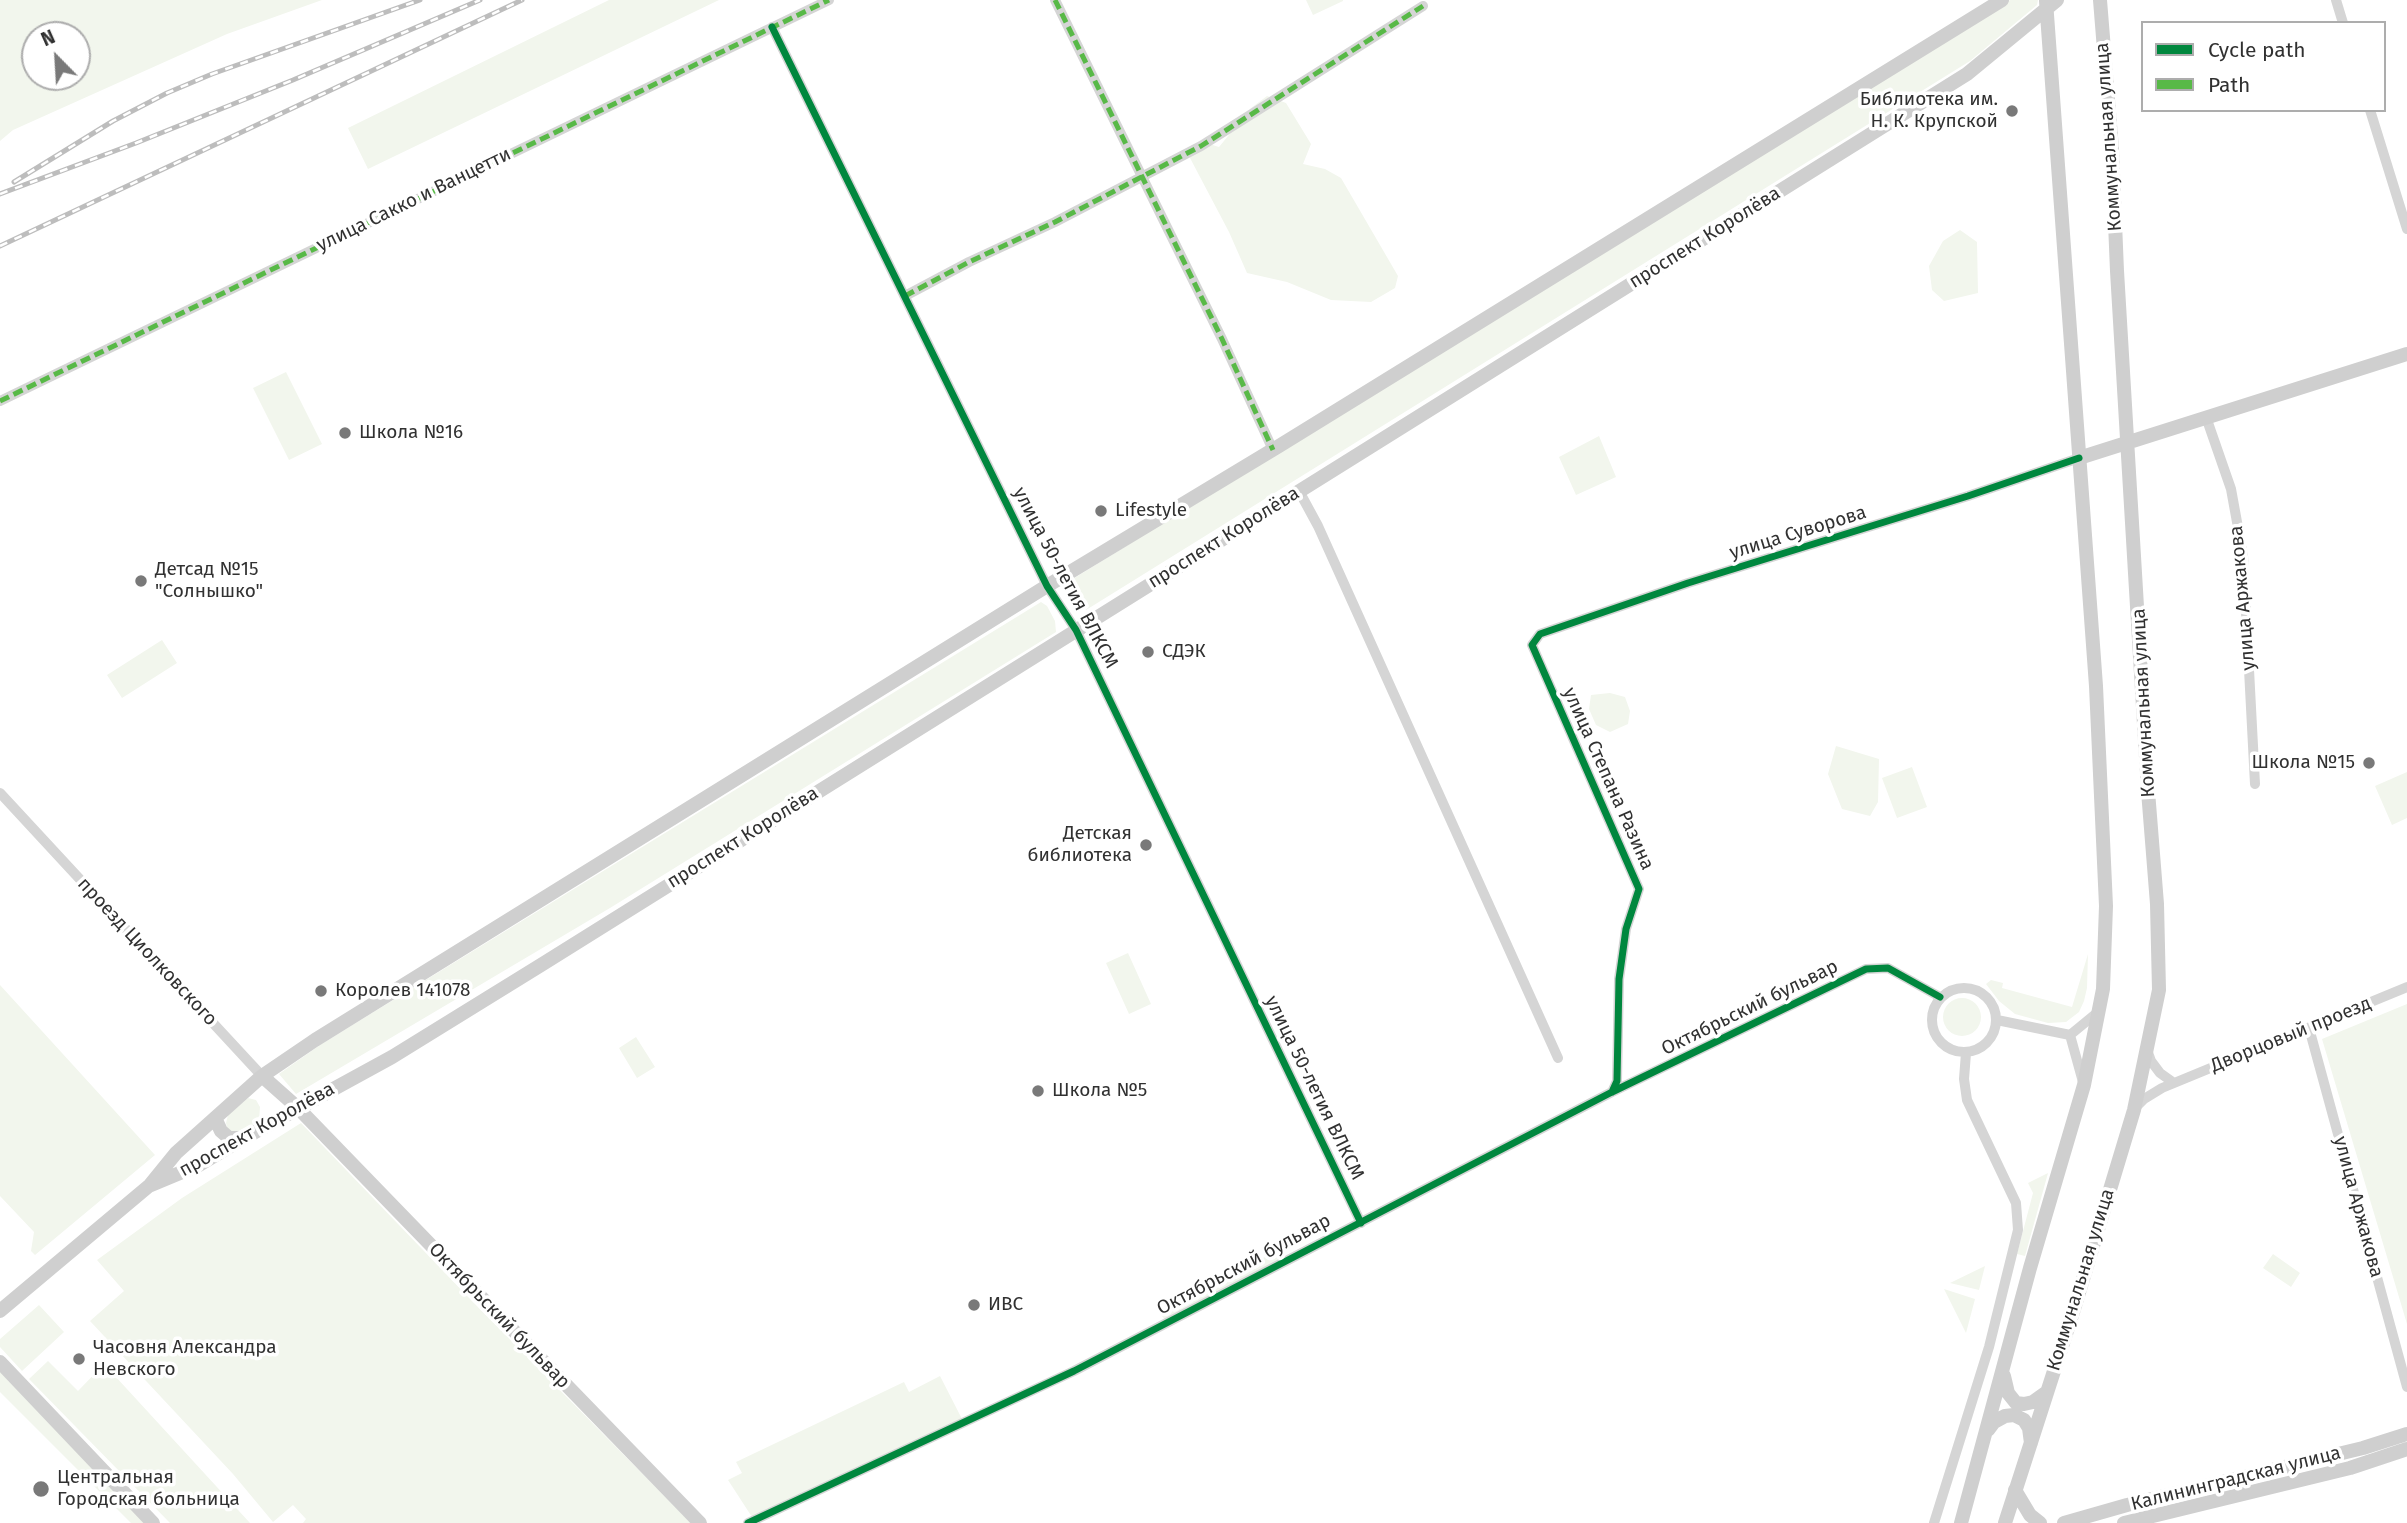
<!DOCTYPE html>
<html>
<head>
<meta charset="utf-8">
<style>
	body { margin:0 }
	#map { position:relative; width:2407px; height:1523px; overflow:hidden; background:#fff; font-family:"Fira Sans",sans-serif }
	canvas { display:block }
	.legend { position:absolute; left:2141px; top:21px; width:245px; height:91px; box-sizing:border-box; background:#fff; border:2px solid #adadad; margin:0; padding:9px 12px; list-style:none; font-size:21px; color:#313131 }
	.legend li { display:flex; align-items:center; gap:14px; height:35px }
	.legend b { width:35px; border:2px solid #adadad }
	.north { position:absolute; left:21px; top:21px; width:70px; height:70px; box-sizing:border-box; background:#fff; border:2px solid #adadad; border-radius:50%; rotate:336deg; font-size:19px; font-weight:700; line-height:28px; text-align:center; color:#313131 }
	.north::after { content:''; display:block; margin:auto; width:24px; height:32px; background:#797979; clip-path:polygon(50% 0,100% 100%,50% 72%,0 100%) }
</style>
</head>
<body>
<div id="map">
<canvas width="2407" height="1523"></canvas>
<ul class="legend">
<li><b style="height:9px;background:#00873e"></b>Cycle path</li>
<li><b style="height:9px;background:#58b947"></b>Path</li>
</ul>
<div class="north">N</div>
</div>
<script>
const ctx = document.querySelector('canvas').getContext('2d');
ctx.lineJoin = 'round';
function fillPath(path, color) {
  ctx.fillStyle = color;
  ctx.fill(path, 'evenodd');
}
function shape(rows) {
  const path = new Path2D();
  for (const r of rows) {
    if (r.length === 3) {
      path.moveTo(r[0] + r[2], r[1]);
      path.arc(r[0], r[1], r[2], 0, 2 * Math.PI);
      continue;
    }
    path.moveTo(r[0], r[1]);
    for (let i = 2; i < r.length; i += 2) path.lineTo(r[i], r[i + 1]);
  }
  return path;
}
function stroke(path, color, width, dash) {
  ctx.strokeStyle = color;
  ctx.lineWidth = width;
  ctx.lineCap = dash ? 'butt' : 'round';
  ctx.setLineDash(dash || []);
  ctx.stroke(path);
}
function drawText(font, color, halo, rows, align = 'center') {
  ctx.font = font + ' "Fira Sans",sans-serif';
  ctx.lineWidth = 7;
  ctx.setLineDash([]);
  ctx.textBaseline = 'middle';
  ctx.strokeStyle = halo;
  ctx.fillStyle = color;
  for (const [text, x, y, turn = 0] of rows) {
    ctx.save();
    ctx.translate(x, y);
    ctx.rotate((+turn || 0) * Math.PI / 180);
    ctx.textAlign = isNaN(turn) ? turn : align;
    if (halo) ctx.strokeText(text, 0, 0);
    ctx.fillText(text, 0, 0);
    ctx.restore();
  }
}
const green = shape([
	[0,0,322,0,227,34,13,130,0,141],
	[35,35,77,35,77,77,35,77],
	[609,0,719,0,368,169,348,128],
	[1306,0,1343,0,1343,1,1313,15],
	[2010,0,2038,0,2037,5,1970,61,1086,610,1068,582],
	[1267,96,1286,103,1311,144,1303,164,1325,169,1341,178,1398,276,1395,288,1371,302,1331,300,1287,282,1247,273,1229,232,1190,158,1191,149,1203,142,1219,147,1251,108],
	[1960,230,1977,242,1978,293,1944,301,1932,290,1929,266,1943,241],
	[286,372,322,444,289,460,253,388],
	[1599,436,1616,477,1576,495,1559,457],
	[1041,602,1047,606,1055,621,1056,632,610,908,296,1094,279,1074,320,1045],
	[162,640,177,663,122,698,107,675],
	[1610,693,1625,697,1630,711,1628,724,1610,732,1596,725,1589,709,1591,695],
	[1836,746,1879,759,1878,802,1870,816,1842,809,1828,774],
	[1912,767,1927,807,1897,818,1882,778],
	[2407,772,2407,818,2392,825,2375,786],
	[1128,953,1151,1004,1129,1014,1106,963],
	[2088,954,2087,988,2084,1001,2079,1012,2066,1022,2048,1023,2015,1014,1999,1001,1986,984,1991,980,2003,983,2002,988,2072,1007],
	[0,985,155,1155,35,1255,31,1251,34,1232,0,1196],
	[1962,1017,19],
	[2407,1004,2407,1324,2322,1039],
	[636,1037,655,1067,637,1078,619,1048],
	[248,1098,256,1100,260,1107,259,1121,238,1134,228,1130,226,1123,228,1115],
	[301,1123,472,1301,691,1523,303,1523,306,1519,293,1505,273,1522,233,1474,90,1321,124,1291,97,1260,182,1198],
	[2048,1173,2025,1256,2017,1254,2033,1193,2028,1183],
	[1281,1249,1285,1259,1166,1321,1157,1310],
	[2273,1254,2300,1273,2291,1287,2263,1268],
	[1985,1266,1979,1290,1950,1283],
	[1944,1289,1975,1299,1966,1333],
	[39,1305,64,1332,22,1371,0,1347,0,1339],
	[48,1361,78,1391,104,1364,250,1523,170,1523,29,1379],
	[0,1368,150,1523,131,1523,0,1392],
	[940,1376,962,1419,752,1517,728,1480,742,1473,736,1462,904,1382,909,1392]
]);
const street = shape([
	[1055,0,1222,339,1273,450],
	[2336,0,2343,23],
	[772,27,1047,586,1076,630,1361,1223],
	[2370,110,2407,229],
	[905,296,969,262,1055,222,1201,146,1423,6],
	[0,401,829,0],
	[2206,417,2231,489,2243,555,2255,784],
	[1299,491,1318,526,1558,1058],
	[0,793,262,1076],
	[1964,1020,32],
	[1997,1020,2070,1035,2098,1012],
	[2309,1028,2407,1387],
	[2070,1035,2083,1082],
	[2147,1050,2151,1061,2160,1073,2174,1083],
	[1612,1092,1617,1081,1619,979,1626,929,1639,889,1532,645,1540,634,1688,583,1968,496,2079,458],
	[2136,1107,2144,1099,2162,1088,2407,987],
	[748,1523,1074,1371,1612,1092,1866,969,1888,968,1940,997],
	[1934,1523,1989,1347,2018,1230,2016,1203,1967,1100,1964,1079,1966,1053]
]);
const secondary = shape([
	[2079,458,2407,354],
	[262,1076,298,1108,700,1523],
	[215,1118,221,1131,229,1138,244,1138],
	[151,1185,199,1165,244,1138,392,1057,541,965,1967,74,2057,0],
	[0,1311,150,1185,176,1153,262,1076,315,1040,1047,586,1279,446,2002,0],
	[0,1362,153,1523],
	[2004,1376,2008,1393,2016,1403,2024,1404,2033,1402,2047,1392],
	[1988,1430,1994,1422,2005,1416,2014,1415,2024,1420,2029,1428,2031,1443],
	[2015,1490,2030,1515,2040,1523],
	[1961,1523,2030,1268,2084,1085,2103,989,2106,906,2096,686,2046,1],
	[2005,1523,2074,1309,2134,1110,2159,990,2157,904,2148,791,2117,271,2112,149,2100,0],
	[2064,1523,2127,1505,2363,1448,2407,1434],
	[2124,1523,2350,1468,2407,1449]
]);
const rail = shape([
	[14,182,113,121,167,93,212,74,420,0],
	[0,194,136,143,293,80,480,0],
	[0,246,522,0]
]);
const quiet = shape([
	[1055,0,1222,339,1273,450],
	[905,296,969,262,1055,222,1201,146,1423,6],
	[0,401,829,0]
]);
const cycleway = shape([
	[772,27,1047,586,1076,630,1361,1223],
	[1612,1092,1617,1081,1619,979,1626,929,1639,889,1532,645,1540,634,1688,583,1968,496,2079,458],
	[748,1523,1074,1371,1612,1092,1866,969,1888,968,1940,997]
]);
const markers = [
	[2012,111,7,"#797979"],
	[345,433,7,"#797979"],
	[1101,511,7,"#797979"],
	[141,581,7,"#797979"],
	[1148,652,7,"#797979"],
	[2369,763,7,"#797979"],
	[1146,845,7,"#797979"],
	[321,991,7,"#797979"],
	[1038,1091,7,"#797979"],
	[974,1305,7,"#797979"],
	[79,1359,7,"#797979"],
	[41,1489,9,"#797979"]
];
const poiNames = [
	["Библиотека им.",1998,100,"right"],
	["Н. К. Крупской",1998,122,"right"],
	["Школа №16",359,433],
	["Lifestyle",1115,511],
	["Детсад №15",155,570],
	["\"Солнышко\"",155,592],
	["СДЭК",1162,652],
	["Школа №15",2355,763,"right"],
	["Детская",1132,834,"right"],
	["библиотека",1132,856,"right"],
	["Королев 141078",335,991],
	["Школа №5",1052,1091],
	["ИВС",988,1305],
	["Часовня Александра",93,1348],
	["Невского",93,1370],
	["Центральная",57,1478],
	["Городская больница",57,1500]
];
const streetNames = [
	["Коммунальная улица",2109,137,-94],
	["улица Сакко и Ванцетти",414,200,-26],
	["проспект Королёва",1705,238,-32],
	["улица Суворова",1798,533,-17],
	["проспект Королёва",1224,538,-32],
	["улица 50-летия ВЛКСМ",1065,578,62],
	["улица Аржакова",2243,598,-95],
	["Коммунальная улица",2144,703,-93],
	["улица Степана Разина",1608,779,66],
	["проспект Королёва",743,838,-32],
	["проезд Циолковского",147,952,47],
	["Октябрьский бульвар",1750,1008,-26],
	["Дворцовый проезд",2291,1035,-22],
	["улица 50-летия ВЛКСМ",1314,1088,64],
	["проспект Королёва",257,1130,-29],
	["улица Аржакова",2358,1207,75],
	["Октябрьский бульвар",1244,1265,-28],
	["Коммунальная улица",2081,1280,-73],
	["Октябрьский бульвар",499,1316,46],
	["Калининградская улица",2236,1479,-14]
];
fillPath(green, '#f2f6ed');
stroke(street, '#d5d5d5', 10);
stroke(secondary, '#cfcfcf', 14);
stroke(rail, '#bdbdbd', 5);
stroke(rail, '#fff', 2.5, [8]);
stroke(quiet, '#58b947', 5, [10, 5]);
stroke(cycleway, '#00873e', 7);
for (const [x, y, r, color] of markers) {
  const dot = new Path2D();
  dot.arc(x, y, r, 0, 2 * Math.PI);
  ctx.fillStyle = color;
  ctx.fill(dot);
  stroke(dot, '#fff', 2.5);
}
drawText('19px', '#313131', '#fff', poiNames, 'left');
drawText('19px', '#313131', '#fff', streetNames);
</script>
</body>
</html>
